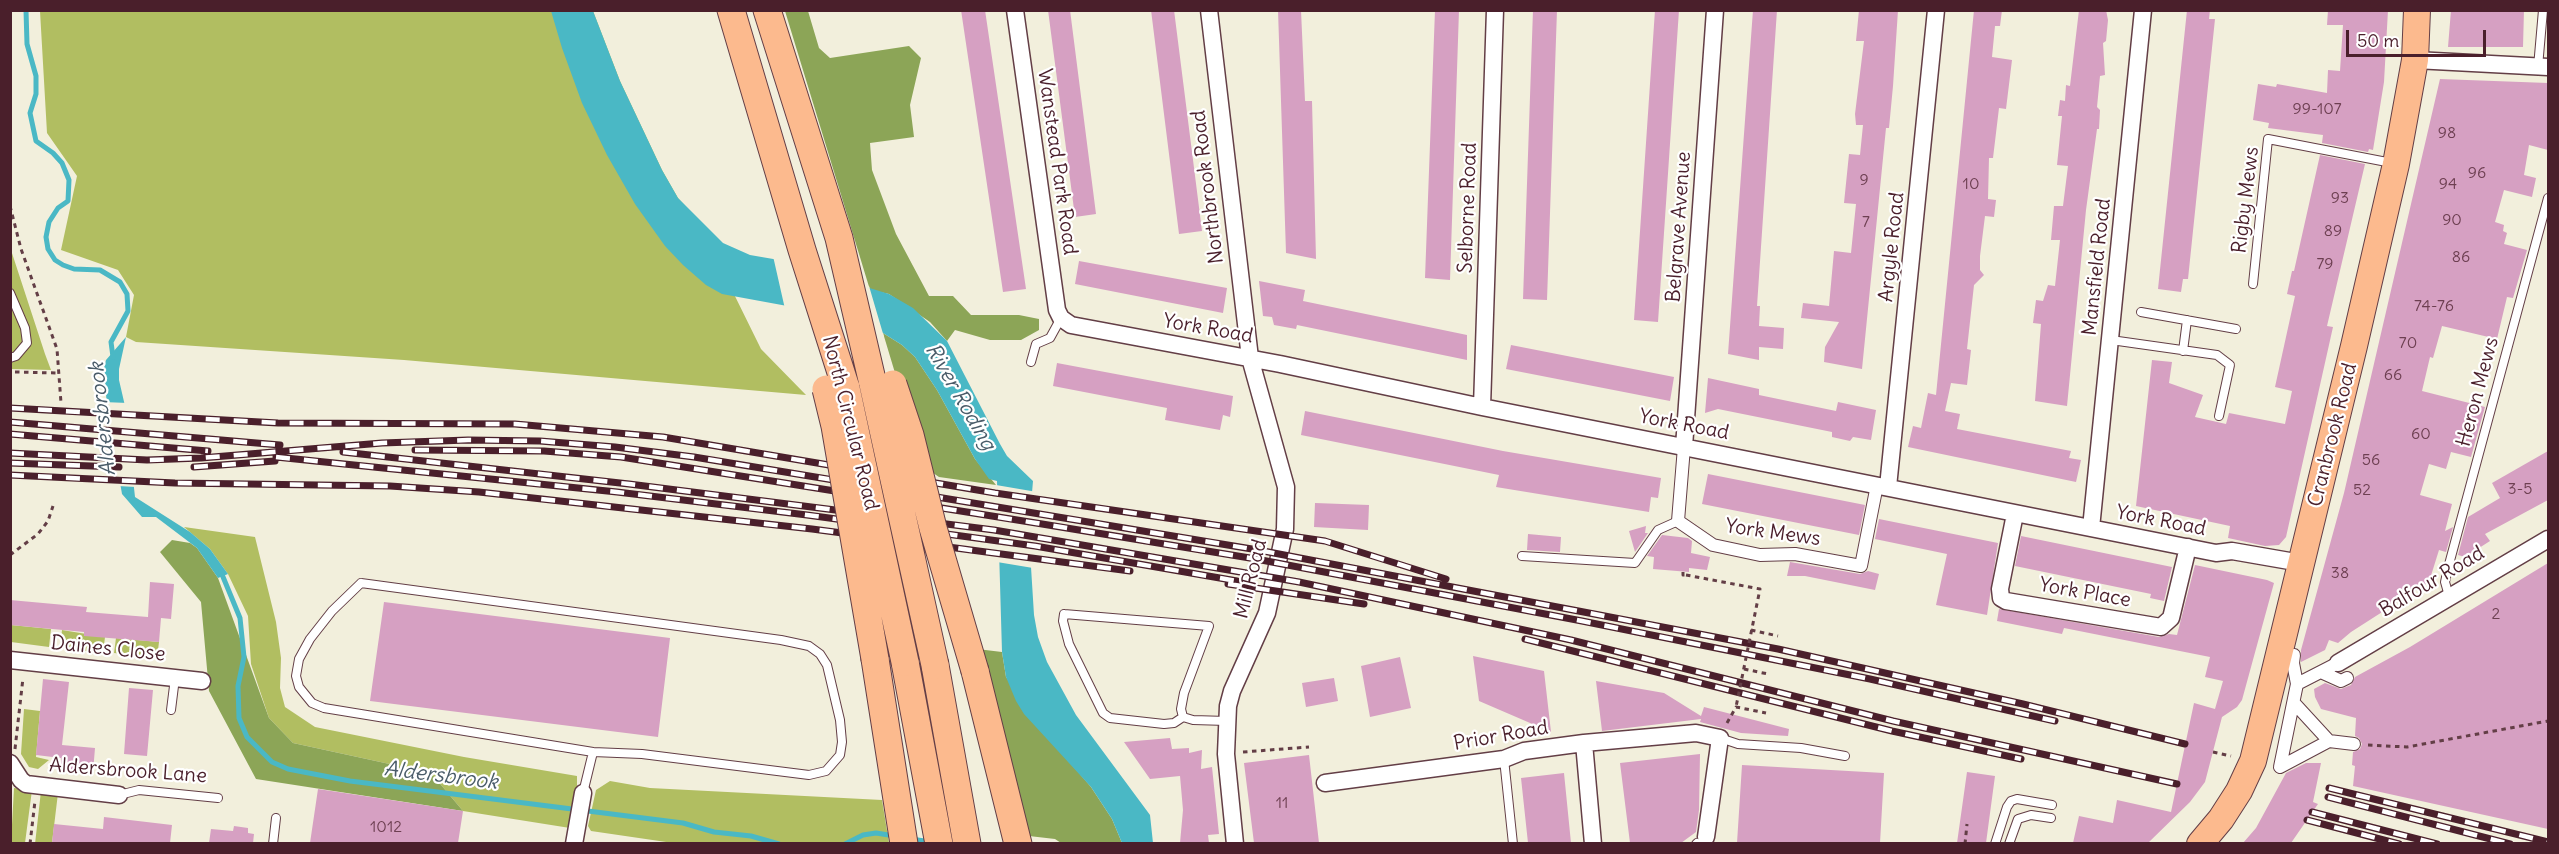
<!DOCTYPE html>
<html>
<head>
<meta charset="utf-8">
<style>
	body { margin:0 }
	#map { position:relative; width:2559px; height:854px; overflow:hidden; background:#f2efdc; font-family:Delius,sans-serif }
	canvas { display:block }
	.frame { position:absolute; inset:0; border:12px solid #4a1f2b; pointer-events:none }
	.scale { position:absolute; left:2346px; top:30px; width:140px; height:27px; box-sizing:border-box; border:3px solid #4a1f2b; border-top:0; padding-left:8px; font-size:18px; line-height:21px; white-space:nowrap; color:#4a1f2b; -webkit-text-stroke:4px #fff; paint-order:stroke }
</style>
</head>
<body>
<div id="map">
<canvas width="2559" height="854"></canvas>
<div class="frame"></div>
<div class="scale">50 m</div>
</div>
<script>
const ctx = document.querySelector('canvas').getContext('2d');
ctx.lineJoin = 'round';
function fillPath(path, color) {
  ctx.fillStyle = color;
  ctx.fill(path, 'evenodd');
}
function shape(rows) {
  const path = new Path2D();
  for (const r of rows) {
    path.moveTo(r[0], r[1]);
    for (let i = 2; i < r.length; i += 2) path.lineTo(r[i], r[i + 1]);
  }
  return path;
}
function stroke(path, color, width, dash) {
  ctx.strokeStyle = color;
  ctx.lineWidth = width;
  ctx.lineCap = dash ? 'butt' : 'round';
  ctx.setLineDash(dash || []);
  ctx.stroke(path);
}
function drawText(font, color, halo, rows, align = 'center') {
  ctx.font = font + ' Delius,sans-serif';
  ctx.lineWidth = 4.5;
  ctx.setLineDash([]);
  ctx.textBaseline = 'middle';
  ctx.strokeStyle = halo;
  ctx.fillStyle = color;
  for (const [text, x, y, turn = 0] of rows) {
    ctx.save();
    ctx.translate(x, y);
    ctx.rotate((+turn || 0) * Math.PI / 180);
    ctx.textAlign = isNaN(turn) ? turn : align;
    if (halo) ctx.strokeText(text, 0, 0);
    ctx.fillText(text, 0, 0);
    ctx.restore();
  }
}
const green = shape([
	[40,11,593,11,620,81,662,170,678,198,697,219,761,349,806,395,404,360,136,342,126,337,134,295,118,270,61,250,77,176,47,133],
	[10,247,45,354,51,370,11,369],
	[184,527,255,537,276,622,281,658,280,688,285,707,315,727,464,757,577,776,577,792,570,828,463,811,431,773,293,743,269,718,251,664,248,616,228,574,210,549],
	[11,625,51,629,49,647,11,642],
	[62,630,105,637,103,653,60,648],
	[116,638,159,642,157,658,114,653],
	[24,709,40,711,36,757,49,760,38,769,29,767,21,754],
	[610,781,650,788,882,800,889,843,673,843,591,831,588,826,596,790],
	[14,788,32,790,25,843,11,843],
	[41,791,58,793,52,843,35,844]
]);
const forest = shape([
	[785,11,808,11,819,48,830,58,909,46,921,58,910,105,914,137,870,143,872,170,896,234,929,296,953,296,971,315,1019,315,1039,319,1039,330,1021,340,990,340,955,330,947,341,930,322,889,294,870,290],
	[883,333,902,345,915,357,937,390,975,459,996,485,939,477,923,466],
	[172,540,190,543,197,548,218,578,269,718,293,743,431,773,463,811,256,779,209,691,201,602,160,552],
	[977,649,1002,652,1006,677,1061,752,1091,787,1112,819,1122,843,1061,843,1055,839,1029,836]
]);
const water = shape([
	[551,11,593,11,620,81,662,170,678,198,723,243,750,255,779,260,889,294,913,308,947,341,1000,444,1007,456,1033,481,1027,551,1031,567,1034,615,1038,637,1047,662,1076,715,1150,815,1153,843,1122,843,1112,819,1091,787,1024,714,1016,701,1006,677,1002,652,997,481,989,479,975,459,937,390,915,357,902,345,883,333,809,310,722,294,706,285,683,265,665,246,635,204,607,155,582,103,562,48],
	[126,337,119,369,119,380,125,406,135,497,190,532,210,549,228,574,218,578,197,548,156,517,142,517,122,494,107,407,104,368,106,360]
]);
const pier = shape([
	[773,256,869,286,884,337,808,312,785,309],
	[103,402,128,403,136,487,118,486],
	[996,485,1037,492,1030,551,1033,568,997,562,994,547,997,511]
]);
const stream = shape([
	[26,10,27,44,36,76,36,94,30,113,36,141,53,153,62,163,69,180,68,201,58,208,49,222,46,237,48,249,55,260,63,265,74,269,100,270,120,282,127,294,128,311,111,342,113,357],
	[221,572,240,618,244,657,238,686,239,718,247,737,272,762,288,769,350,781,683,823,714,832,751,836,779,844],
	[911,839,931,842],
	[845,844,863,835,876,833,895,836]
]);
const building = shape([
	[961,10,985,10,1026,289,1003,292],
	[1048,10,1070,10,1096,214,1075,217],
	[1151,10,1174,10,1202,231,1179,234],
	[1278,10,1301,10,1305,101,1312,101,1316,259,1286,253],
	[1435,10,1459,10,1450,280,1425,278],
	[1533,10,1557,10,1547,300,1523,299],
	[1655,10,1679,10,1658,322,1634,320],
	[1753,10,1777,10,1757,306,1760,306,1759,326,1784,328,1783,349,1759,347,1759,360,1728,354],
	[1859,10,1898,10,1893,86,1889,128,1886,128,1862,369,1824,362,1825,347,1839,322,1801,318,1803,303,1829,306,1834,251,1851,253,1856,204,1844,203,1849,154,1860,155,1863,125,1856,125,1855,114,1864,41,1856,41],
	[1974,10,2002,10,2000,26,1995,26,1992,57,2012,60,2006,109,1999,108,1993,158,1989,158,1988,199,1996,200,1994,217,1985,216,1980,256,1980,270,1984,275,1974,285,1967,349,1971,350,1967,385,1951,383,1945,411,1960,414,1957,429,2071,451,2069,458,2081,460,2076,482,1908,447,1913,426,1921,428,1928,393,1936,395],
	[2079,10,2106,10,2108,20,2106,41,2103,43,2105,75,2100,76,2097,107,2100,110,2099,129,2097,129,2086,210,2067,406,2035,401,2041,324,2033,323,2036,300,2043,301,2048,285,2055,286,2060,240,2051,240,2054,206,2063,206,2068,166,2057,165,2062,116,2058,116,2060,100,2065,101,2066,85,2070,86],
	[2187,10,2210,10,2209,19,2215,19,2188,279,2183,279,2181,292,2158,289],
	[2328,10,2388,10,2384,82,2373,150,2369,149,2368,152,2322,143,2323,135,2268,128,2269,123,2253,120,2258,84,2276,87,2277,84,2327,93,2328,70,2340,71,2343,25,2327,25],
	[2451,10,2524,10,2523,47,2448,47],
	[2440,79,2548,83,2548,150,2529,145,2524,175,2536,178,2532,197,2504,190,2495,222,2504,225,2503,231,2507,233,2504,244,2527,250,2513,298,2507,297,2497,339,2442,326,2433,358,2430,357,2422,391,2485,407,2471,457,2451,452,2446,469,2429,464,2420,495,2452,504,2445,531,2453,527,2446,552,2439,550,2429,582,2351,632,2338,643,2329,640,2325,650,2301,662,2301,650,2344,493],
	[2320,155,2365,164,2327,326,2333,327,2286,537,2279,545,2265,546,2228,538,2230,526,2136,506,2152,360,2172,362,2169,383,2203,395,2195,417,2226,424,2229,413,2285,424,2292,391,2275,387,2295,296,2287,294,2292,271,2294,271],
	[1079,261,1227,288,1223,313,1075,284],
	[1259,281,1305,290,1303,301,1467,335,1467,360,1297,325,1296,329,1274,325,1272,317,1263,316],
	[1511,345,1674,377,1670,401,1506,369],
	[1057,363,1233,396,1230,417,1223,415,1220,430,1165,420,1167,408,1053,386],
	[1708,378,1759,389,1759,395,1836,411,1838,402,1876,410,1871,440,1853,437,1850,441,1832,437,1832,432,1718,409,1705,413],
	[1305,411,1503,451,1661,478,1658,498,1651,497,1649,512,1496,487,1499,475,1301,435],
	[2548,451,2548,500,2485,534,2490,541,2465,557,2458,555,2468,517,2500,498,2492,483],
	[1708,474,1865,505,1859,535,1702,504],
	[1315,503,1369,505,1368,530,1314,527],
	[1879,519,1998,543,1987,615,1936,605,1947,554,1875,539],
	[1646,526,1645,533,1648,533,1635,552,1629,531],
	[1528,534,1561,537,1560,552,1527,550],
	[1662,535,1688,538,1692,541,1691,553,1710,557,1707,570,1689,568,1689,572,1653,569,1654,557,1647,556],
	[2021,536,2172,567,2164,601,2150,598,2151,594,2015,566],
	[1790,562,1860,574,1868,571,1879,574,1875,590,1805,576,1787,576],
	[2548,563,2548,829,2353,786,2355,766,2352,765,2353,752,2360,749,2362,744,2359,738,2355,736,2356,718,2321,709,2315,697,2314,689,2325,683,2341,689,2351,685,2355,677,2410,647],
	[2195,565,2267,580,2274,583,2242,700,2237,707,2222,717,2205,782,2190,802,2148,843,2073,843,2079,816,2113,823,2117,800,2171,812,2194,703,2215,709,2223,681,2205,677,2210,657,2064,628,2062,634,1997,621,1999,609,2159,637,2169,634,2177,635],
	[150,582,174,584,171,619,161,618,159,642,84,636,84,632,10,625,10,600,87,607,86,612,148,617],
	[384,602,670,638,658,737,370,701],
	[1473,656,1544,671,1551,732,1479,701],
	[1400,657,1411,708,1370,717,1361,666],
	[1334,678,1338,701,1306,707,1302,683],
	[43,679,69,682,62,745,95,748,93,772,61,769,61,756,61,758,36,755],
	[1596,681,1664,693,1701,716,1704,707,1789,729,1788,736,1741,733,1700,722,1701,719,1602,731],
	[129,688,153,690,147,756,124,754],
	[1170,738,1172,749,1189,748,1189,753,1202,750,1201,769,1212,767,1219,834,1208,835,1209,843,1180,843,1183,810,1180,776,1150,779,1124,742],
	[1700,754,1699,810,1696,832,1681,843,1630,843,1620,763],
	[1309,755,1319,843,1254,843,1244,763],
	[2306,763,2321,763,2313,802,2318,804,2291,843,2243,843,2256,828,2286,773],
	[1742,765,1884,773,1880,843,1737,843],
	[1967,772,1995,776,1986,843,1957,843],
	[1564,773,1571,843,1528,843,1521,778],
	[318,789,463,811,458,843,310,843],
	[104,817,172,825,170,843,52,843,54,824,103,829],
	[234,826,248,828,248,833,254,834,253,843,209,843,211,829,233,831]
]);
const path = shape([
	[10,206,21,249,57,349,61,403],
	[15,372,58,373],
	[10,555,38,534,48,521,53,506],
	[1683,572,1683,575,1686,575],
	[1751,630,1778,636],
	[1744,669,1768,674],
	[1727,723,1736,707,1766,713],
	[2368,745,2407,747,2548,721],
	[15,749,23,678],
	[1243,752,1309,747],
	[2213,752,2231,756],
	[30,844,35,801],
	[1965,844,1967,824]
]);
const service = shape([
	[2538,67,2543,10],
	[2253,284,2268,139,2392,163],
	[10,293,25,328,27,343,16,356,10,358],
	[2141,312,2236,329],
	[2111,340,2217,355,2230,365,2219,416],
	[2183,351,2187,320],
	[1031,362,1036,344,1050,338,1061,318],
	[1522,556,1635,563,1658,530,1678,521],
	[361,583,781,640,809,646,820,654,827,665,840,720,842,742,840,755,826,771,809,775,642,754,593,752,324,708,312,703,299,687,296,676,299,659,310,639,332,611,361,583],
	[2449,596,2445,582,2448,568,2548,198],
	[1064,614,1209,626,1184,693,1181,709,1183,717,1174,723,1164,724,1110,718,1103,713,1069,644,1063,621,1064,614],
	[171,710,175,678],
	[1183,717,1193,720,1227,721],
	[1720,738,1738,744,1801,748,1845,756],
	[1504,759,1513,844],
	[583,793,593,752],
	[119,795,139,790,218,798],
	[273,844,276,818],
	[1696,844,1697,843],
	[1995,844,2007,807,2011,801,2017,799,2052,805],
	[2009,844,2018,819,2031,815,2051,818]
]);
const pedestrian = shape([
	[1684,447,1678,521,1713,545,1760,555,1795,554,1861,566,1877,485],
	[2321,672,2341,681,2347,678],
	[2297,684,2338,663],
	[2295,704,2329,741],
	[2280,767,2297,684,2293,663,2294,655],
	[2280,767,2329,741,2354,744]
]);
const minor = shape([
	[1015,10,1057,310,1061,318,1071,325,1280,364,1482,407,2216,553,2232,551,2301,563],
	[1209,10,1250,358,1286,487,1285,529,1267,613,1232,691,1228,706,1226,754,1235,844],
	[2415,60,2548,67],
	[1482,407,1495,10],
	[1684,447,1715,10],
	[1888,487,1936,10],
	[2015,514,2000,589,2001,598,2006,601,2161,627,2171,618,2188,547],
	[2091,528,2143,10],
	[10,660,202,681],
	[2338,663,2548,539],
	[1584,743,1696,733,1720,738,1706,837],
	[10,763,21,780,26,784,119,795],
	[1325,783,1504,759,1524,751,1584,743,1593,844],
	[574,844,583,793]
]);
const primary = shape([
	[2200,844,2221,819,2239,791,2253,761,2354,346,2396,164,2415,60,2417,10]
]);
const trunk = shape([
	[731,10,802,250,846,388],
	[767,10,839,238,873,384],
	[875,659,904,844],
	[905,662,939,844],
	[935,665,967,844],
	[975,671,1018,844]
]);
const rail = shape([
	[10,408,278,423,515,424,663,437,995,493,1325,541,1446,579],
	[10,422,280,445],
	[10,434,208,451],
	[415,450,544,451,621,457,1036,523,1256,559,1582,621,1870,679,2055,721],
	[343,452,629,484,994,530,1299,582,1571,640,1893,721,2177,784],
	[10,453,147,460,201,458,382,443,468,440,540,441,615,447,694,457,1258,550,1778,649,2023,704,2185,744],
	[276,457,617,492,807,515,1035,546,1237,581],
	[10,463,119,467],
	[194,467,275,461],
	[10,475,175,483,390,486,479,492,812,529,1130,571],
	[1228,584,1364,604],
	[1525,639,1892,731,2021,759],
	[2329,788,2548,842],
	[2328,797,2510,844],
	[2312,812,2437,844],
	[2307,820,2399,844]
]);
const pathBridge = shape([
	[1686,575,1760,589,1736,707]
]);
const trunkBridge = shape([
	[873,384,935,665],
	[893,384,910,435,933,528,975,671],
	[846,388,905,662],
	[826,389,835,426,875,659]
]);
const numberNames = [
	["99-107",2317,109],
	["98",2447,133],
	["96",2477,173],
	["9",1864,180],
	["10",1971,184],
	["94",2448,184],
	["93",2340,198],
	["90",2452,220],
	["7",1866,222],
	["89",2333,231],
	["86",2461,257],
	["79",2325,264],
	["74-76",2434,306],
	["70",2408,343],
	["66",2393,375],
	["60",2421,434],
	["56",2371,460],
	["3-5",2520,489],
	["52",2362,490],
	["38",2340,573],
	["2",2496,614],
	["11",1282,803],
	["1012",386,827]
];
const streetNames = [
	["Wanstead Park Road",1057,162,82],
	["Northbrook Road",1208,187,-97],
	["Rigby Mews",2246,200,-83],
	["Selborne Road",1468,208,-88],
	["Belgrave Avenue",1679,227,-86],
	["Argyle Road",1892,247,-84],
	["Mansfield Road",2097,267,-84],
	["York Road",1208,329,10],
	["Heron Mews",2478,392,-75],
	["North Circular Road",850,423,76],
	["York Road",1684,425,11],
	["Cranbrook Road",2333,435,-76],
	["York Road",2161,521,11],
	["York Mews",1773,533,8],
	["Mill Road",1251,579,-76],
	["Balfour Road",2432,582,-31],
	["York Place",2085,593,10],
	["Daines Close",108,649,6],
	["Prior Road",1501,736,-10],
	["Aldersbrook Lane",128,771,4]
];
const waterNames = [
	["River Roding",960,397,60],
	["Aldersbrook",103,419,-96],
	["Aldersbrook",441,776,7]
];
fillPath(green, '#b1be61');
fillPath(forest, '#8ca557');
fillPath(water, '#4ab8c5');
fillPath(pier, '#f2efdc');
stroke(stream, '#4ab8c5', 5);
fillPath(building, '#d6a0c2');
stroke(service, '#633e46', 10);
stroke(pedestrian, '#633e46', 14);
stroke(minor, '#633e46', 19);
stroke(primary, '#633e46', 28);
stroke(trunk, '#633e46', 29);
stroke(path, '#633e46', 3, [4.5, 4.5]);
stroke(service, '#fff', 8);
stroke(pedestrian, '#fff', 12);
stroke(minor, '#fff', 16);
stroke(primary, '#fcba8e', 26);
stroke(trunk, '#fcba8e', 27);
stroke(rail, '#4a1f2b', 7);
stroke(rail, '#fff', 4.5, [14]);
stroke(trunkBridge, '#633e46', 29, []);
stroke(pathBridge, '#633e46', 3, [4.5, 4.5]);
stroke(trunkBridge, '#fcba8e', 27);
drawText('16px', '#6d3f51', null, numberNames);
drawText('20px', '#4a1f2b', '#fff', streetNames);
drawText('italic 21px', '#4a5c69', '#fff', waterNames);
</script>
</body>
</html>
